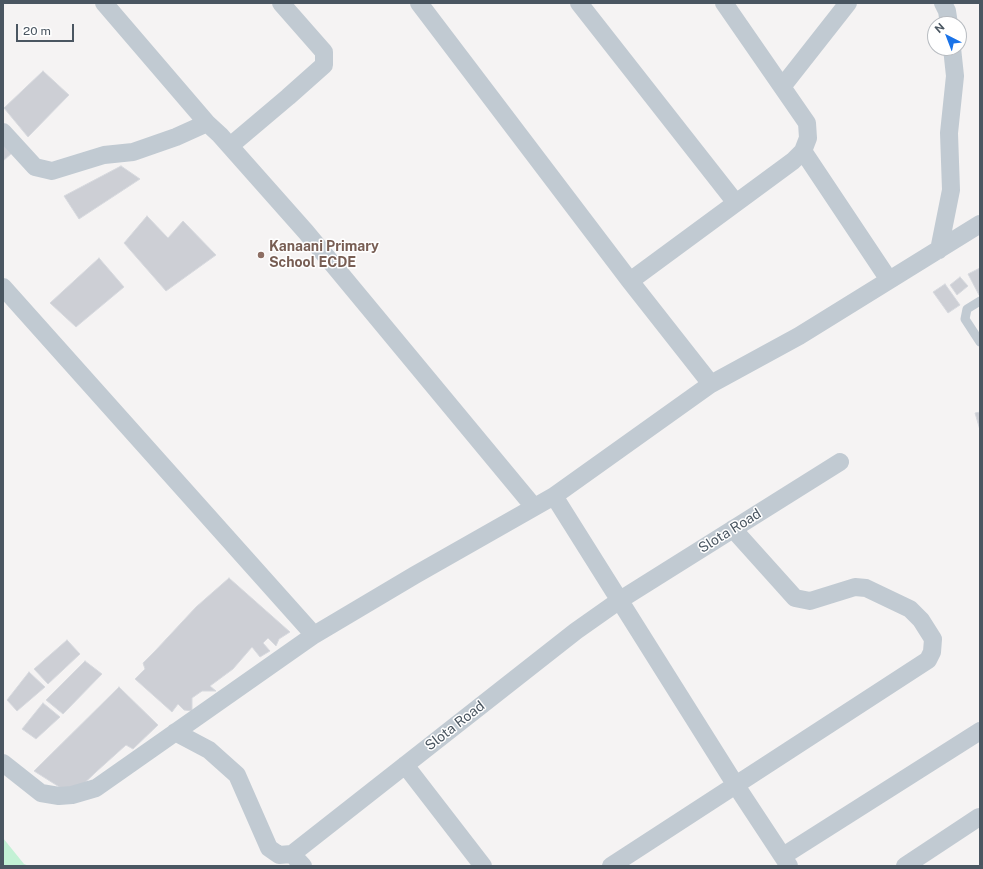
<!DOCTYPE html>
<html>
<head>
<meta charset="utf-8">
<style>
	body { margin:0 }
	#map { position:relative; width:983px; height:869px; overflow:hidden; background:#f5f3f3; font-family:"Public Sans",sans-serif }
	canvas { display:block }
	.frame { position:absolute; inset:0; border:4px solid #4a5661; pointer-events:none }
	.north { position:absolute; left:927px; top:16px; width:40px; height:40px; box-sizing:border-box; background:#fff; border:1px solid #b7bbc0; border-radius:50%; rotate:318deg; font-size:11px; font-weight:700; line-height:16px; text-align:center; color:#4a5661 }
	.north::after { content:''; display:block; margin:auto; width:14px; height:18px; background:#1a73e8; clip-path:polygon(50% 0,100% 100%,50% 72%,0 100%) }
	.scale { position:absolute; left:16px; top:24px; width:58px; height:18px; box-sizing:border-box; border:2px solid #4a5661; border-top:0; padding-left:5px; font-size:12px; line-height:14px; white-space:nowrap; color:#4a5661; -webkit-text-stroke:3px #fff; paint-order:stroke }
</style>
</head>
<body>
<div id="map">
<canvas width="983" height="869"></canvas>
<div class="frame"></div>
<div class="north">N</div>
<div class="scale">20 m</div>
</div>
<script>
const ctx = document.querySelector('canvas').getContext('2d');
ctx.lineJoin = 'round';
function fillPath(path, color) {
  ctx.fillStyle = color;
  ctx.fill(path, 'evenodd');
}
function shape(rows) {
  const path = new Path2D();
  for (const r of rows) {
    path.moveTo(r[0], r[1]);
    for (let i = 2; i < r.length; i += 2) path.lineTo(r[i], r[i + 1]);
  }
  return path;
}
function stroke(path, color, width, dash) {
  ctx.strokeStyle = color;
  ctx.lineWidth = width;
  ctx.lineCap = dash ? 'butt' : 'round';
  ctx.setLineDash(dash || []);
  ctx.stroke(path);
}
function drawText(font, color, halo, rows, align = 'center') {
  ctx.font = font + ' "Public Sans",sans-serif';
  ctx.lineWidth = 3;
  ctx.setLineDash([]);
  ctx.textBaseline = 'middle';
  ctx.strokeStyle = halo;
  ctx.fillStyle = color;
  for (const [text, x, y, turn = 0] of rows) {
    ctx.save();
    ctx.translate(x, y);
    ctx.rotate((+turn || 0) * Math.PI / 180);
    ctx.textAlign = isNaN(turn) ? turn : align;
    if (halo) ctx.strokeText(text, 0, 0);
    ctx.fillText(text, 0, 0);
    ctx.restore();
  }
}
const green = shape([
	[3,838,24,864,29,866,3,866]
]);
const building = shape([
	[43,71,69,95,28,137,4,108,43,71],
	[3,139,12,153,3,161,3,139],
	[121,166,140,179,79,219,64,196,121,166],
	[147,216,168,238,183,221,216,255,166,291,124,243,147,216],
	[99,258,124,287,76,327,50,303,99,258],
	[980,268,980,294,979,295,968,274,980,268],
	[960,277,968,286,957,295,950,285,960,277],
	[945,284,960,305,948,313,933,292,945,284],
	[980,412,980,430,975,413,980,412],
	[229,578,290,632,279,639,276,646,268,638,263,643,270,651,260,657,252,647,233,669,210,686,216,691,202,691,192,698,192,711,184,710,178,704,172,712,135,679,145,669,143,663,155,651,196,607,229,578],
	[67,640,80,654,48,684,34,669,67,640],
	[85,661,102,674,63,714,46,700,85,661],
	[29,672,45,687,17,711,7,700,29,672],
	[119,687,158,725,133,749,126,745,96,772,72,795,34,771,119,687],
	[43,703,60,717,36,739,22,729,43,703]
]);
const lane = shape([
	[980,301,967,309,965,319,980,342]
]);
const street = shape([
	[104,3,207,123],
	[419,3,630,281,711,384],
	[579,3,736,203],
	[943,3,947,11,949,24],
	[782,87,848,3],
	[3,132,35,167,52,171,104,155,133,152,176,137,207,123,220,135,306,232,534,507],
	[230,146,288,97,324,65,324,52,281,3],
	[803,151,889,280],
	[939,250,951,190,949,133,955,76,952,48],
	[630,281,793,161,803,151,808,138,807,123,724,3],
	[3,287,314,635],
	[554,496,735,784,789,866],
	[175,732,209,750,237,775,269,848,279,855,292,854],
	[3,763,41,793,59,796,72,795,96,788,314,635,415,575,554,496,711,384,799,336,980,224],
	[405,765,483,866],
	[292,854,576,631,620,600,840,462],
	[292,854,303,866],
	[783,856,980,731],
	[611,866,928,660,932,652,933,639,921,620,910,609,866,588,855,587,810,601,795,598,733,529],
	[905,866,979,817]
]);
const markers = [
	[261,255,4,"#8d6e63"]
];
const educationNames = [
	["Kanaani Primary",269,247],
	["School ECDE",269,263]
];
const streetNames = [
	["Slota Road",730,531,-32],
	["Slota Road",455,726,-38]
];
fillPath(green, '#c3f1d5');
fillPath(building, '#cdcfd5');
stroke(building, '#d7d9de', 1);
stroke(lane, '#c1cad2', 9);
stroke(street, '#c1cad2', 18);
for (const [x, y, r, color] of markers) {
  const dot = new Path2D();
  dot.arc(x, y, r, 0, 2 * Math.PI);
  ctx.fillStyle = color;
  ctx.fill(dot);
  stroke(dot, '#fff', 1.5);
}
drawText('bold 14px', '#785e54', '#fff', educationNames, 'left');
drawText('14px', '#4a5661', '#fff', streetNames);
</script>
</body>
</html>
